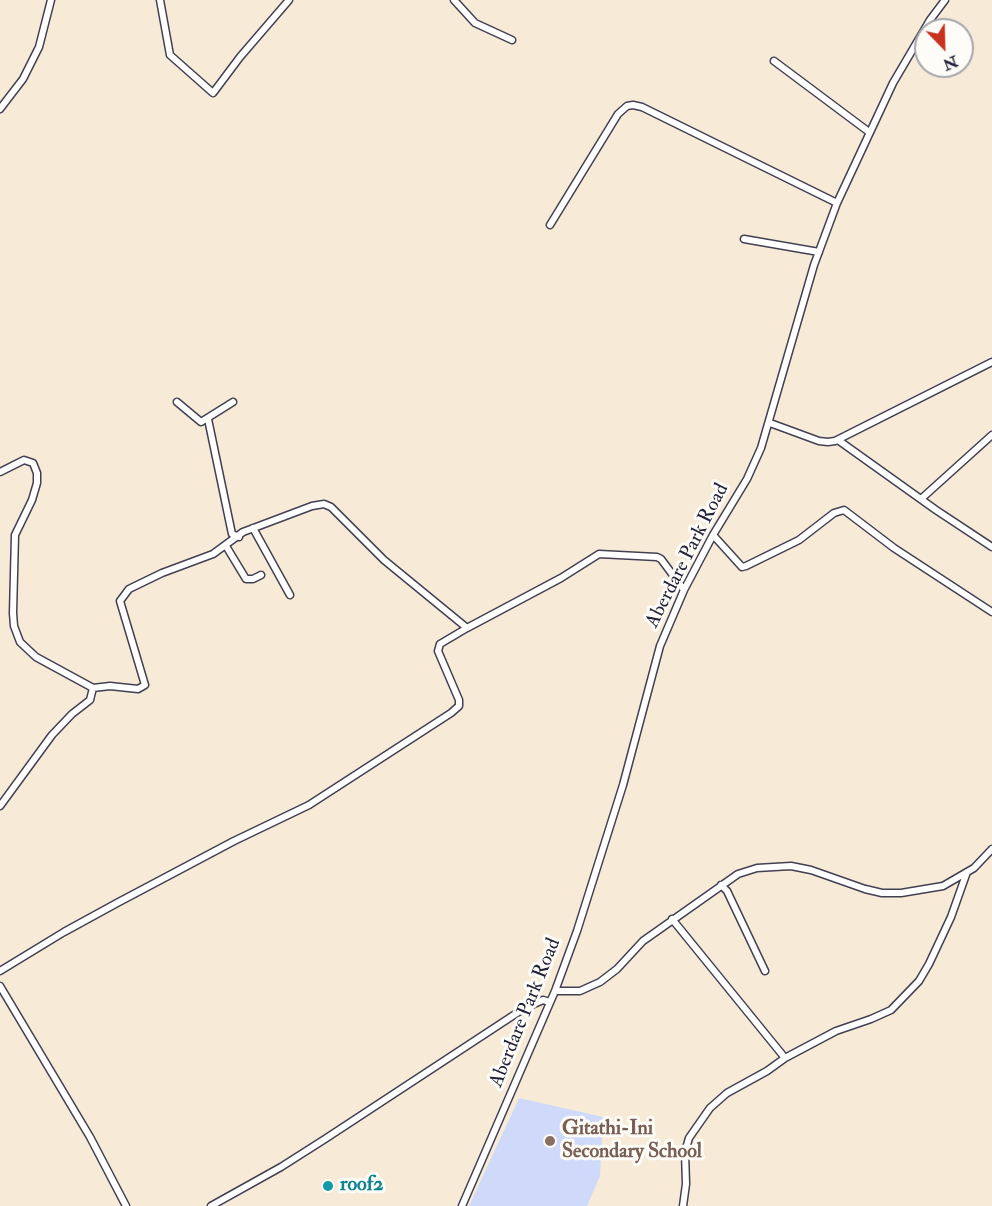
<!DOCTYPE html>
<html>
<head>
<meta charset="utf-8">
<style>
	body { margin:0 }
	#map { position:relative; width:992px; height:1206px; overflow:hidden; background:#f7ebd8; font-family:"IM FELL Double Pica",serif }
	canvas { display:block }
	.north { position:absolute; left:914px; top:18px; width:60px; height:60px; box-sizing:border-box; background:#fdfcf7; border:2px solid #a5a5ac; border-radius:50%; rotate:157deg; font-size:16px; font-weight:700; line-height:24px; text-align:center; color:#22223b }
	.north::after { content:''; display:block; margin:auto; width:21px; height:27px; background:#c8321e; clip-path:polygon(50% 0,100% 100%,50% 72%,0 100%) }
</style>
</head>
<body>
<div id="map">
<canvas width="992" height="1206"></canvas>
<div class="north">N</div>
</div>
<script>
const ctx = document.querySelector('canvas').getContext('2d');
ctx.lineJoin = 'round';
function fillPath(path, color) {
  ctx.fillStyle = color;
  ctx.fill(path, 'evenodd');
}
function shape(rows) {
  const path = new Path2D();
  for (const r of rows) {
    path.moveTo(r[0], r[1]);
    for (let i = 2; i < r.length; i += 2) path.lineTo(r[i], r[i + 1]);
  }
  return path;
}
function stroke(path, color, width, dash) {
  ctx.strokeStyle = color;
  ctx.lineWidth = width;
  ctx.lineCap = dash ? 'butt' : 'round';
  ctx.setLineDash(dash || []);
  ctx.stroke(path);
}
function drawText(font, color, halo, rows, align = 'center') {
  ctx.font = font + ' "IM FELL Double Pica",serif';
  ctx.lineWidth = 6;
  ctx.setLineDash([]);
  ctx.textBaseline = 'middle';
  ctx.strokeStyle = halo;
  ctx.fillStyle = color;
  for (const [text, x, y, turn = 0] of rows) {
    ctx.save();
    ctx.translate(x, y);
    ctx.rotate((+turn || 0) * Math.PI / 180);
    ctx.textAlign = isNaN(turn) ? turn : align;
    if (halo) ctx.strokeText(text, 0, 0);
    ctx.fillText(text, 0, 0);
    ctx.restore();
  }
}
const built = shape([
	[519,1098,603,1117,600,1176,587,1206,469,1206]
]);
const minor = shape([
	[160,0,170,55,213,93,240,57,289,0],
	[454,0,475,23,512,40],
	[774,61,869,132],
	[0,109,23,79,39,47,51,0],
	[550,225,618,114,627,106,633,105,642,107,837,203],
	[744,239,819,252],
	[177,402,201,422,233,402],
	[208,419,232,534,239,537],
	[770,423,819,441,828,442,835,441,992,362],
	[838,440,936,510,992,547],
	[0,472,24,460,33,463,37,473,37,483,32,500,15,535,13,613,14,626,20,642,36,657,93,688,90,700,72,714,52,735,0,806],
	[921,499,992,435],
	[253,528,290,595],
	[713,535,742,567,746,566,799,540,834,513,844,510,894,548,992,612],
	[226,546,246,579,253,579,261,575],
	[93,688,110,686,138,689,145,685,120,601,129,589,162,573,213,554,243,532,312,506,324,504,331,507,384,560,467,628,561,578,599,554,657,557,661,559,684,590],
	[721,885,727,891,765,971],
	[672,919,785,1058],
	[0,971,64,932,117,903,234,841,309,805,451,713,459,706,459,700,438,651,440,644,467,628],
	[0,986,90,1137,126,1206],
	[555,991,580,991,600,982,617,969,643,941,738,874,757,868,791,866,811,870,865,889,882,893,901,893,943,886,974,868,992,849],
	[211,1206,281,1167,325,1139,520,1011,536,1003,543,1000,550,1002],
	[462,1206,555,991,577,931,623,785,660,646,684,590,713,535,747,479,761,448,814,265,837,203,893,83,930,20,945,0],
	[683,1206,686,1184,685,1152,689,1138,710,1108,727,1093,767,1071,785,1058,836,1031,871,1019,891,1010,919,981,929,964,951,917,967,872]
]);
const markers = [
	[550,1141,6,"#8d6e63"],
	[328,1186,6,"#0f9aa8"]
];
const streetNames = [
	["Aberdare Park Road",688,556,-63],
	["Aberdare Park Road",526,1013,-68]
];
const educationNames = [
	["Gitathi-Ini",562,1130],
	["Secondary School",562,1153]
];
const cultureNames = [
	["roof2",340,1186]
];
fillPath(built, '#cfdafa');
stroke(minor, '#424053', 9);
stroke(minor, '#fff', 6);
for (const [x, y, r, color] of markers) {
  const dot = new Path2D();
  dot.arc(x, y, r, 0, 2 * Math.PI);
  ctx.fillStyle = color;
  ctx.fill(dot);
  stroke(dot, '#fdfcf7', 2);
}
drawText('20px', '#22223b', '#fdfcf7', streetNames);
drawText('bold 20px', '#785e54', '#fdfcf7', educationNames, 'left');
drawText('bold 20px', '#0d838f', '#fdfcf7', cultureNames, 'left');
</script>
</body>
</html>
